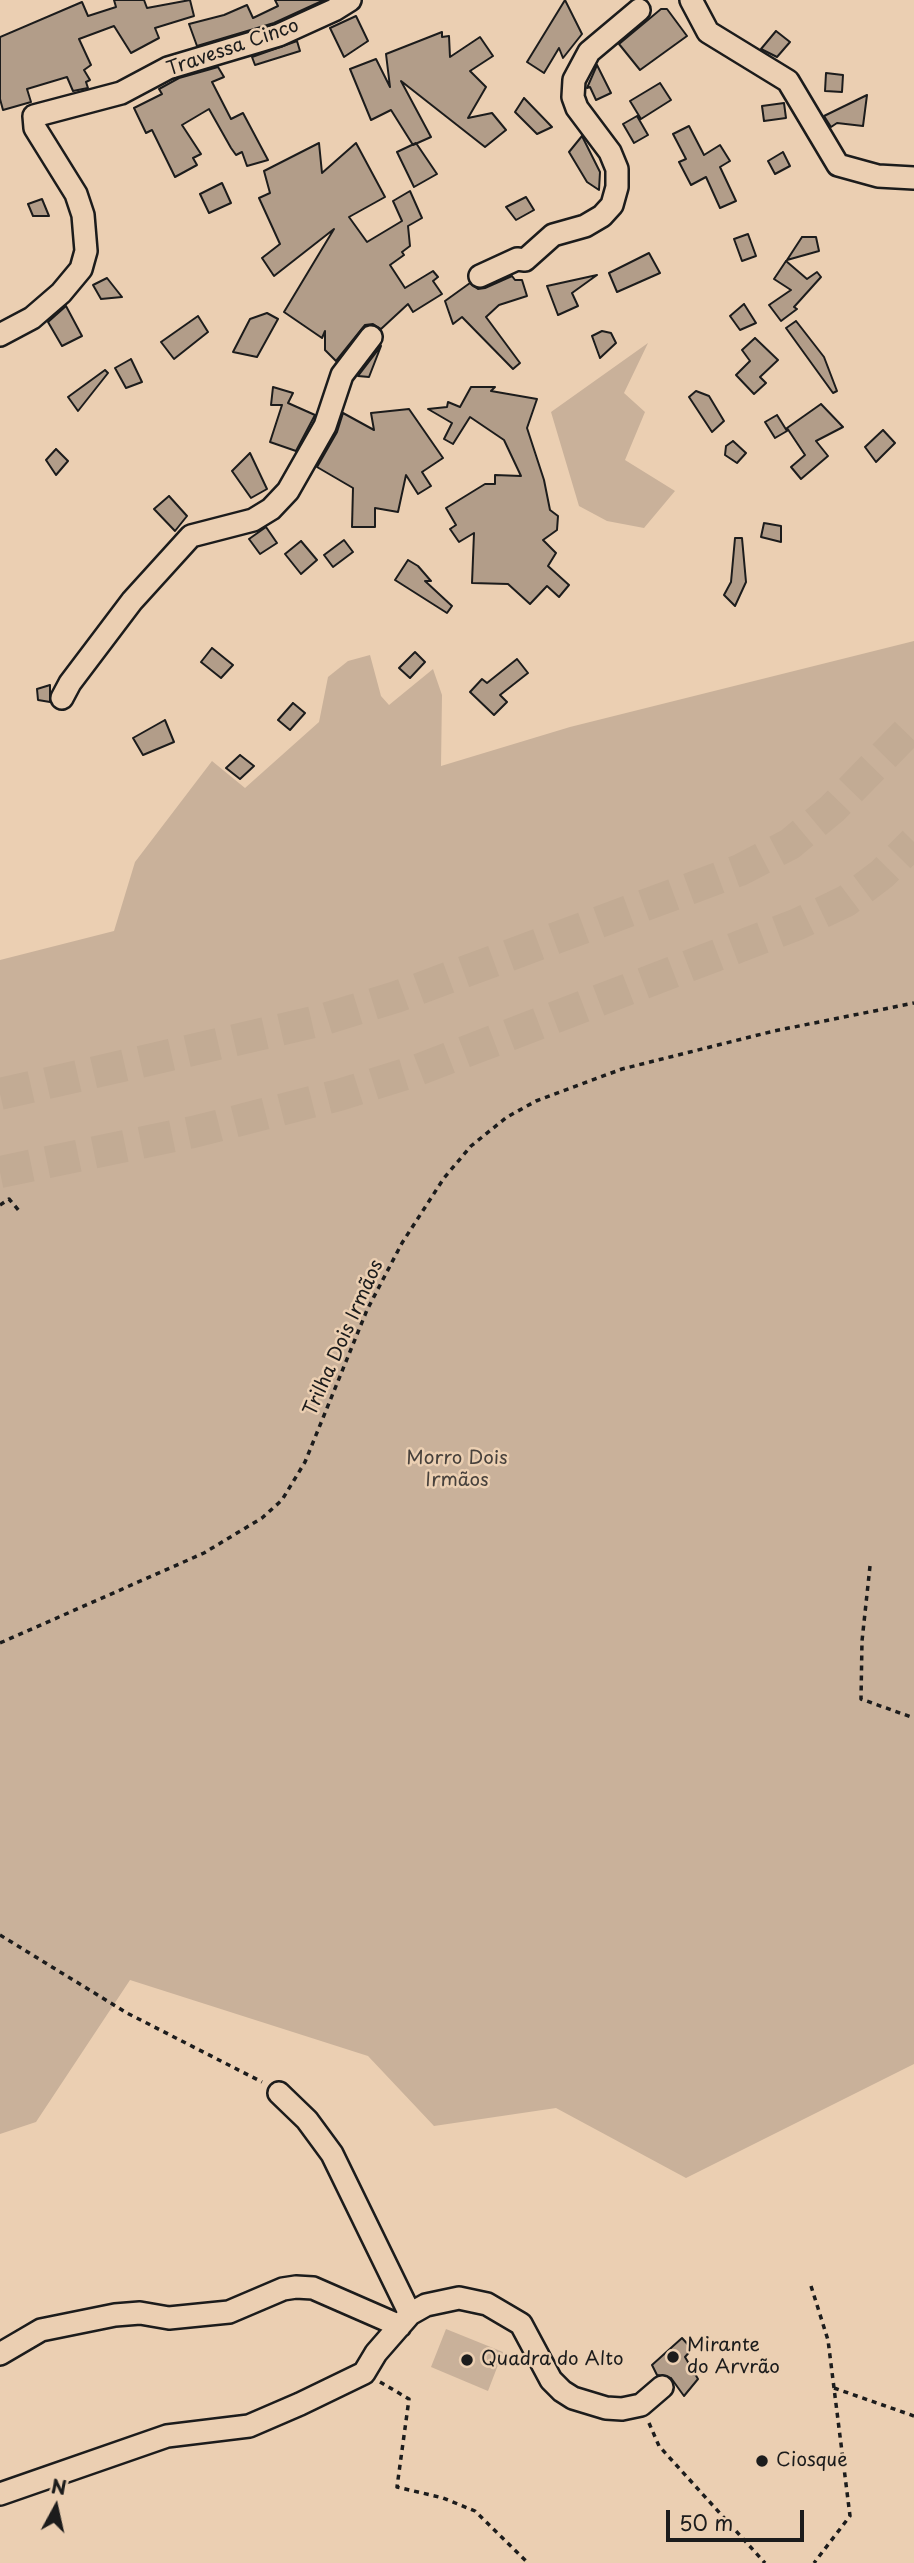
<!DOCTYPE html>
<html>
<head>
<meta charset="utf-8">
<style>
	body { margin:0 }
	#map { position:relative; width:914px; height:2563px; overflow:hidden; background:#ebcfb2; font-family:"Playpen Sans",sans-serif }
	canvas { display:block }
	.north { position:absolute; left:21px; top:2472px; width:70px; height:70px; -webkit-text-stroke:5px #ebcfb2; paint-order:stroke; rotate:8deg; font-size:19px; font-weight:700; line-height:28px; text-align:center; color:#1c1c1c }
	.north::after { content:''; display:block; margin:auto; width:24px; height:32px; background:#1c1c1c; clip-path:polygon(50% 0,100% 100%,50% 72%,0 100%) }
	.scale { position:absolute; left:666px; top:2510px; width:138px; height:32px; box-sizing:border-box; border:4px solid #1c1c1c; border-top:0; padding-left:9px; font-size:21px; line-height:24px; white-space:nowrap; color:#1c1c1c; -webkit-text-stroke:5px #ebcfb2; paint-order:stroke }
</style>
</head>
<body>
<div id="map">
<canvas width="914" height="2563"></canvas>
<div class="north">N</div>
<div class="scale">50 m</div>
</div>
<script>
const ctx = document.querySelector('canvas').getContext('2d');
ctx.lineJoin = 'round';
function fillPath(path, color) {
  ctx.fillStyle = color;
  ctx.fill(path, 'evenodd');
}
function shape(rows) {
  const path = new Path2D();
  for (const r of rows) {
    path.moveTo(r[0], r[1]);
    for (let i = 2; i < r.length; i += 2) path.lineTo(r[i], r[i + 1]);
  }
  return path;
}
function stroke(path, color, width, dash) {
  ctx.strokeStyle = color;
  ctx.lineWidth = width;
  ctx.lineCap = dash ? 'butt' : 'round';
  ctx.setLineDash(dash || []);
  ctx.stroke(path);
}
function drawText(font, color, halo, rows, align = 'center') {
  ctx.font = font + ' "Playpen Sans",sans-serif';
  ctx.lineWidth = 5;
  ctx.setLineDash([]);
  ctx.textBaseline = 'middle';
  ctx.strokeStyle = halo;
  ctx.fillStyle = color;
  for (const [text, x, y, turn = 0] of rows) {
    ctx.save();
    ctx.translate(x, y);
    ctx.rotate((+turn || 0) * Math.PI / 180);
    ctx.textAlign = isNaN(turn) ? turn : align;
    if (halo) ctx.strokeText(text, 0, 0);
    ctx.fillText(text, 0, 0);
    ctx.restore();
  }
}
const green = shape([
	[648,343,624,393,645,412,625,460,675,491,644,528,607,521,579,506,551,412],
	[914,641,914,2064,686,2178,556,2108,434,2126,368,2056,130,1980,36,2122,0,2134,0,960,114,931,135,862,212,761,245,788,319,722,328,677,348,661,370,655,381,696,389,705,433,669,442,695,441,766,570,727],
	[446,2329,503,2352,488,2391,431,2367]
]);
const building = shape([
	[114,0,144,0,147,8,190,0,194,16,155,28,159,38,131,53,114,26,79,39,91,65,84,70,90,80,86,82,88,88,73,91,67,77,27,89,31,102,3,110,0,99,0,37,82,2,88,16,116,7,114,0],
	[275,0,324,0,274,23,197,46,189,24,224,15,247,5,253,18,278,6,275,0],
	[565,0,582,34,563,58,559,48,544,73,527,62,565,0],
	[661,9,667,9,687,36,640,70,619,44,661,9],
	[356,16,368,41,344,57,330,28,356,16],
	[776,31,790,42,777,57,761,49,776,31],
	[442,32,442,37,449,36,450,57,480,37,493,56,470,71,486,87,468,118,492,113,506,130,485,147,401,81,431,137,413,145,391,110,371,120,350,69,376,59,390,87,386,54,442,32],
	[297,41,300,51,255,65,252,57,297,41],
	[597,65,611,93,596,100,590,87,587,88,597,65],
	[218,67,224,77,212,82,231,119,243,113,268,160,247,166,242,152,236,155,231,148,209,109,182,125,201,154,193,158,197,165,175,177,152,130,146,133,134,108,162,94,159,89,179,78,218,67],
	[826,73,843,75,842,92,825,91,826,73],
	[660,83,671,100,641,119,630,101,660,83],
	[867,95,863,126,837,123,831,127,824,116,867,95],
	[524,98,552,127,537,134,515,112,524,98],
	[784,103,786,118,764,121,762,106,784,103],
	[637,116,648,135,634,143,623,124,637,116],
	[689,126,704,155,720,145,730,161,720,167,736,201,720,208,706,177,691,185,679,162,686,159,673,134,689,126],
	[582,136,600,172,599,190,587,182,569,152,582,136],
	[319,143,322,173,356,143,385,197,349,217,367,242,402,221,393,201,410,191,422,218,408,226,410,246,402,252,404,255,390,265,405,288,433,271,438,277,433,281,442,294,413,312,408,304,381,329,373,324,365,325,336,361,325,350,325,331,322,338,284,312,334,229,274,276,262,258,280,244,259,198,270,193,264,171,319,143],
	[416,143,437,174,414,187,397,152,416,143],
	[783,152,790,166,775,174,768,161,783,152],
	[222,183,231,203,209,213,200,194,222,183],
	[526,197,534,210,516,220,506,207,526,197],
	[42,199,49,216,33,216,28,204,42,199],
	[748,234,756,256,742,261,734,239,748,234],
	[802,237,816,237,819,251,787,260,802,237],
	[649,253,660,273,617,292,609,273,649,253],
	[786,261,807,279,817,272,821,277,794,307,797,309,781,321,769,305,791,290,774,279,786,261],
	[597,275,572,293,578,306,558,315,547,286,597,275],
	[512,276,515,280,522,280,527,296,499,305,486,317,520,363,513,369,462,317,453,324,445,301,470,283,478,289,485,288,512,276],
	[107,278,122,297,101,299,93,285,107,278],
	[744,304,756,323,740,330,730,316,744,304],
	[66,306,82,336,62,346,48,322,66,306],
	[267,313,278,319,257,357,233,352,250,319,267,313],
	[198,316,208,332,174,359,161,342,198,316],
	[796,321,824,357,837,391,833,393,786,328,796,321],
	[602,331,611,333,616,343,600,358,592,336,602,331],
	[755,338,778,360,760,377,766,383,754,394,736,375,750,361,742,350,755,338],
	[381,346,369,377,358,376,381,346],
	[131,359,142,382,126,388,115,368,131,359],
	[105,370,108,373,78,411,68,397,105,370],
	[273,387,293,393,288,403,315,415,296,451,270,442,282,405,271,405,273,387],
	[471,387,495,387,491,391,537,399,527,428,544,480,550,510,558,516,557,530,543,540,556,553,548,566,569,585,559,597,547,586,530,604,508,584,472,583,474,533,459,542,450,529,456,525,446,508,485,484,495,484,495,475,521,476,504,440,470,417,453,444,444,439,452,423,428,409,447,407,448,402,460,407,471,387],
	[696,391,709,396,724,421,712,432,689,397,696,391],
	[821,404,843,427,816,441,828,456,801,479,791,467,805,455,787,428,821,404],
	[409,409,443,458,422,472,431,486,418,494,406,475,398,512,375,508,375,527,352,527,353,488,317,467,337,432,343,413,374,430,371,413,409,409],
	[777,415,787,431,775,438,765,422,777,415],
	[883,430,895,443,876,462,865,447,883,430],
	[733,441,746,453,737,463,725,455,726,446,733,441],
	[56,449,68,461,56,475,46,460,56,449],
	[250,453,267,489,251,498,232,471,250,453],
	[169,496,187,516,175,531,154,509,169,496],
	[764,523,781,526,781,542,761,537,764,523],
	[266,527,277,543,260,554,249,539,266,527],
	[735,538,742,538,746,582,735,606,724,595,731,582,735,538],
	[344,540,353,552,333,567,324,555,344,540],
	[301,541,317,560,301,574,285,554,301,541],
	[408,560,418,566,431,581,425,581,452,606,447,613,395,580,408,560],
	[212,648,233,665,221,678,201,662,212,648],
	[415,652,425,662,410,678,399,668,415,652],
	[517,659,528,673,500,695,507,702,494,715,470,692,482,679,487,683,517,659],
	[50,685,50,702,38,700,37,689,50,685],
	[293,703,305,713,290,730,278,720,293,703],
	[165,720,174,742,143,755,133,738,165,720],
	[240,755,254,766,240,779,226,768,240,755],
	[682,2338,692,2349,685,2357,698,2379,684,2396,671,2378,657,2375,652,2365,682,2338]
]);
const highwayTunnel = shape([
	[0,1094,318,1021,396,997,740,870,790,844,832,809,914,725],
	[0,1172,193,1132,339,1095,415,1071,798,924,846,901,882,874,914,842]
]);
const path = shape([
	[0,1205,9,1199,21,1213],
	[870,1566,862,1641,861,1699,914,1718],
	[0,1643,204,1553,262,1518,282,1500,305,1462,367,1310,402,1243,444,1178,471,1146,507,1117,536,1101,622,1069,774,1031,914,1003],
	[0,1935,127,2013,262,2082],
	[811,2286,828,2340,850,2516,814,2563],
	[380,2382,409,2399,397,2487,443,2498,475,2511,528,2563],
	[834,2388,914,2416],
	[649,2423,659,2446,765,2563]
]);
const minor = shape([
	[691,0,708,32,788,81,838,165,878,176,914,178],
	[480,276,517,259,525,260,553,235,585,226,602,216,612,205,617,187,617,169,610,152,577,108,573,97,574,80,589,52,639,10],
	[0,335,32,318,61,293,81,269,86,251,83,215,76,194,35,128,34,116,121,93,168,68,279,35,334,10,350,0],
	[62,698,70,683,132,601,191,536,253,520,271,509,288,491,325,426,342,375,371,337],
	[410,2314,426,2305,459,2298,487,2304,521,2324,551,2380,562,2391,573,2398,606,2408,622,2409,641,2405,662,2387],
	[0,2354,41,2330,115,2315,140,2313,169,2318,229,2312,283,2289,296,2287,313,2288,400,2326],
	[0,2494,167,2436,249,2426,300,2404,364,2373,376,2353,410,2314,332,2154,307,2120,279,2093]
]);
const markers = [
	[673,2357,7,"#1c1c1c"],
	[467,2360,7,"#1c1c1c"],
	[762,2461,7,"#1c1c1c"]
];
const streetNames = [
	["Travessa Cinco",233,48,-19],
	["Trilha Dois Irmãos",344,1338,-66]
];
const parkNames = [
	["Morro Dois",457,1459],
	["Irmãos",457,1481]
];
const poiNames = [
	["Mirante",687,2346],
	["do Arvrão",687,2368],
	["Quadra do Alto",481,2360],
	["Ciosque",776,2461]
];
fillPath(green, '#c9b19a');
fillPath(building, '#b29d89');
stroke(building, '#1c1c1c', 2);
stroke(highwayTunnel, '#c2ab94', 32, [32, 16]);
stroke(minor, '#1c1c1c', 26);
stroke(path, '#1c1c1c', 3.5, [5, 5]);
stroke(minor, '#ebcfb2', 21);
for (const [x, y, r, color] of markers) {
  const dot = new Path2D();
  dot.arc(x, y, r, 0, 2 * Math.PI);
  ctx.fillStyle = color;
  ctx.fill(dot);
  stroke(dot, '#ebcfb2', 2.5);
}
drawText('19px', '#1c1c1c', '#ebcfb2', streetNames);
drawText('19px', '#47413c', '#ebcfb2', parkNames);
drawText('19px', '#1c1c1c', '#ebcfb2', poiNames, 'left');
</script>
</body>
</html>
